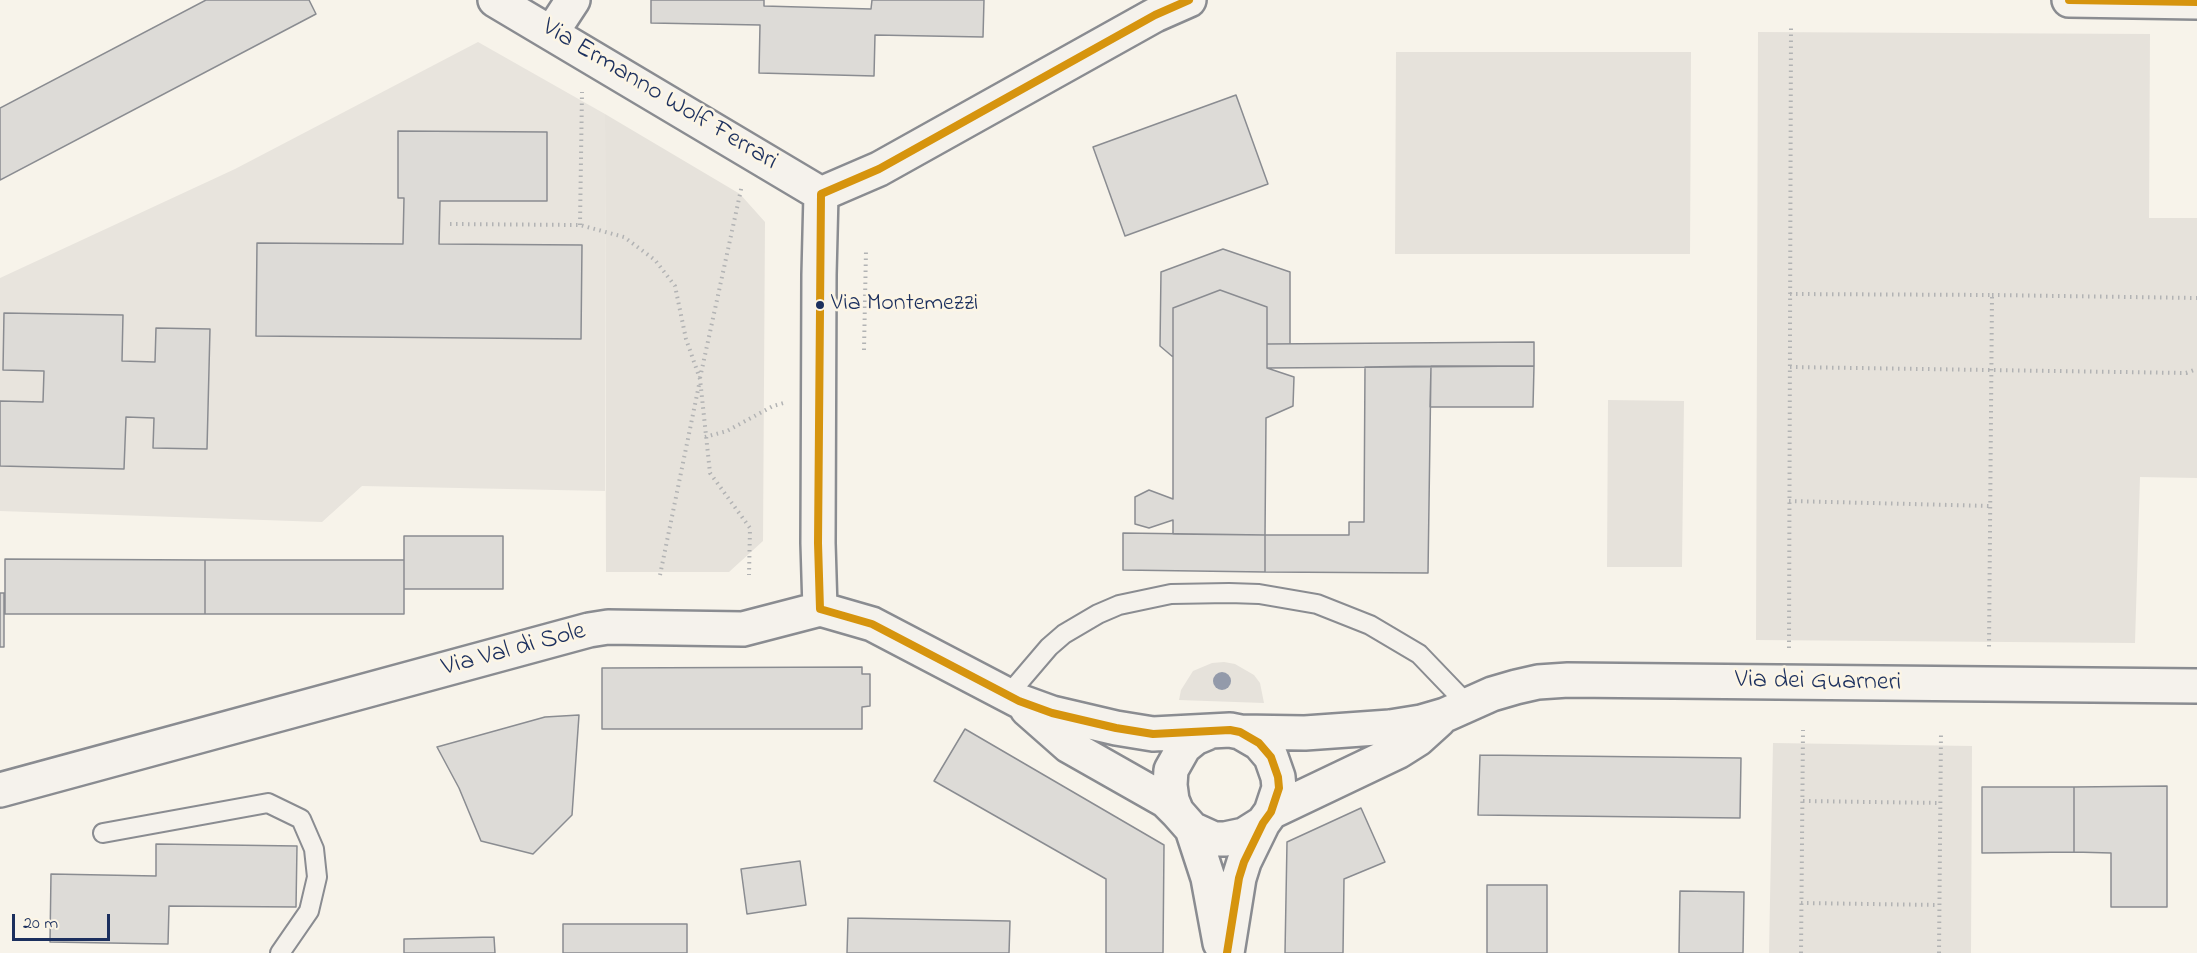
<!DOCTYPE html>
<html>
<head>
<meta charset="utf-8">
<style>
	body { margin:0 }
	#map { position:relative; width:2197px; height:953px; overflow:hidden; background:#f7f3ea; font-family:"Indie Flower",sans-serif }
	canvas { display:block }
	.scale { position:absolute; left:12px; top:914px; width:98px; height:27px; box-sizing:border-box; border:3px solid #1b2f5e; border-top:0; padding-left:8px; font-size:18px; line-height:21px; white-space:nowrap; color:#1b2f5e; -webkit-text-stroke:4px #fcf5e5; paint-order:stroke }
</style>
</head>
<body>
<div id="map">
<canvas width="2197" height="953"></canvas>
<div class="scale">20 m</div>
</div>
<script>
const ctx = document.querySelector('canvas').getContext('2d');
ctx.lineJoin = 'round';
function fillPath(path, color) {
  ctx.fillStyle = color;
  ctx.fill(path, 'evenodd');
}
function shape(rows) {
  const path = new Path2D();
  for (const r of rows) {
    path.moveTo(r[0], r[1]);
    for (let i = 2; i < r.length; i += 2) path.lineTo(r[i], r[i + 1]);
  }
  return path;
}
function stroke(path, color, width, dash) {
  ctx.strokeStyle = color;
  ctx.lineWidth = width;
  ctx.lineCap = dash ? 'butt' : 'round';
  ctx.setLineDash(dash || []);
  ctx.stroke(path);
}
function drawText(font, color, halo, rows, align = 'center') {
  ctx.font = font + ' "Indie Flower",sans-serif';
  ctx.lineWidth = 5;
  ctx.setLineDash([]);
  ctx.textBaseline = 'middle';
  ctx.strokeStyle = halo;
  ctx.fillStyle = color;
  for (const [text, x, y, turn = 0] of rows) {
    ctx.save();
    ctx.translate(x, y);
    ctx.rotate((+turn || 0) * Math.PI / 180);
    ctx.textAlign = isNaN(turn) ? turn : align;
    if (halo) ctx.strokeText(text, 0, 0);
    ctx.fillText(text, 0, 0);
    ctx.restore();
  }
}
const built = shape([
	[478,42,605,114,605,491,362,486,322,522,0,511,0,278,235,169]
]);
const green = shape([
	[1758,32,2150,34,2149,218,2197,218,2197,478,2140,477,2135,643,1756,640],
	[1396,52,1691,52,1690,254,1395,254],
	[605,114,740,194,765,222,763,541,729,572,606,572],
	[1608,400,1684,401,1682,567,1607,567],
	[1224,662,1235,664,1254,675,1260,683,1264,703,1179,700,1181,690,1193,671,1212,663],
	[1773,743,1972,746,1971,953,1769,953]
]);
const building = shape([
	[206,0,309,0,316,14,0,180,0,108,206,0],
	[651,0,764,0,764,6,871,9,872,0,984,0,983,37,875,35,874,76,759,73,760,25,651,23,651,0],
	[1236,95,1268,184,1125,236,1093,147,1236,95],
	[398,131,547,132,547,201,440,201,439,244,582,245,581,339,256,336,257,243,403,244,404,198,398,198,398,131],
	[1223,249,1290,272,1290,344,1267,344,1267,307,1220,290,1173,308,1173,357,1160,346,1161,272,1223,249],
	[1220,290,1267,307,1267,368,1294,377,1293,406,1266,418,1265,535,1173,534,1173,520,1149,528,1135,524,1135,497,1149,490,1173,499,1173,308,1220,290],
	[4,313,123,315,122,361,155,362,156,328,210,329,207,449,153,448,154,418,126,417,124,469,0,466,0,401,43,402,44,371,3,370,4,313],
	[1534,342,1534,366,1267,368,1267,344,1534,342],
	[1431,366,1428,573,1265,572,1265,535,1349,535,1349,522,1364,522,1365,367,1431,366],
	[1431,366,1534,366,1533,407,1430,407,1431,366],
	[1123,533,1265,535,1265,572,1123,570,1123,533],
	[404,536,503,536,503,589,404,589,404,536],
	[5,559,205,560,205,614,5,614,5,559],
	[205,560,404,560,404,614,205,614,205,560],
	[0,593,4,593,4,647,0,647,0,593],
	[862,667,862,674,870,674,870,706,862,707,862,729,602,729,602,668,862,667],
	[579,715,572,815,533,854,481,841,459,788,437,747,545,717,579,715],
	[965,729,1164,845,1163,953,1106,953,1106,879,934,781,965,729],
	[1480,755,1741,758,1740,818,1478,815,1480,755],
	[2167,786,2167,907,2111,907,2111,853,2074,852,2074,787,2167,786],
	[1982,787,2074,787,2074,852,1982,853,1982,787],
	[1361,808,1385,862,1344,879,1343,953,1285,953,1287,842,1361,808],
	[156,844,297,846,296,907,169,906,168,944,50,942,51,874,156,876,156,844],
	[800,861,806,905,747,914,741,869,800,861],
	[1487,885,1547,885,1547,953,1487,953,1487,885],
	[1680,891,1744,892,1743,953,1679,953,1680,891],
	[848,918,1010,921,1009,953,847,953,848,918],
	[563,924,687,924,687,953,563,953,563,924],
	[494,937,495,953,404,953,404,939,494,937]
]);
const path = shape([
	[450,224,580,225,624,237,655,260,675,286,686,339,700,379,710,473,750,528,749,575],
	[580,225,582,92],
	[1790,294,1992,295,1989,649],
	[1992,295,2197,298],
	[864,350,866,250],
	[1790,367,2186,373,2197,369],
	[700,378,742,185],
	[705,437,727,431,773,406,787,402],
	[1789,501,1991,506],
	[660,575,699,385],
	[1789,648,1791,24],
	[1803,801,1940,803],
	[1801,903,1939,905],
	[1801,953,1803,730],
	[1939,953,1941,731]
]);
const lane = shape([
	[1008,695,1049,647,1064,634,1098,614,1119,605,1171,594,1229,593,1259,594,1317,604,1370,625,1419,654,1467,704],
	[103,833,268,803,301,819,314,849,317,877,309,911,280,953]
]);
const street = shape([
	[495,0,821,194],
	[2069,0,2197,2],
	[552,32,573,0],
	[821,194,879,169,1155,15,1189,0],
	[820,609,818,543,819,275,821,194],
	[1027,709,1069,746,1166,801,1177,812],
	[1240,732,1305,733,1390,727,1421,722,1445,715,1492,694,1516,687,1538,682,1568,680,2197,686],
	[1207,733,1195,738,1184,747,1171,770,1170,785,1172,800,1177,812,1192,829,1214,839,1225,839,1244,835,1263,823],
	[0,790,589,630,608,627,743,629,820,609,872,624,1019,701,1052,713,1116,728,1153,734,1230,730,1240,732,1259,743,1271,757,1278,777,1279,788,1271,812,1263,823,1244,862,1239,878,1227,953],
	[1271,812,1399,751,1418,739,1439,720],
	[1192,829,1208,878,1220,943]
]);
const bus1 = shape([
	[1189,0,1155,15,879,169,821,194,818,543,820,609,872,624,1019,701,1052,713,1116,728,1153,734,1230,730,1240,732,1259,743,1271,757,1278,777,1279,788,1271,812,1263,823,1244,862,1239,878,1227,953],
	[2069,0,2197,2]
]);
const trees = [
	[1222,681]
];
const markers = [
	[820,305,5,"#1b2f5e"]
];
const busNames = [
	["Via Montemezzi",831,305]
];
const streetNames = [
	["Via Ermanno Wolf Ferrari",659,96,31],
	["Via Val di Sole",514,651,-15],
	["Via dei Guarneri",1818,683,1]
];
fillPath(built, '#e8e4dd');
fillPath(green, '#e6e2db');
fillPath(building, '#dddbd7');
stroke(building, '#8a8c91', 1.5);
stroke(lane, '#8a8c91', 22);
stroke(street, '#8a8c91', 38);
stroke(path, '#b2b3b4', 4, [1.5, 4.5]);
stroke(lane, '#f5f2ec', 18);
stroke(street, '#f5f2ec', 33);
stroke(bus1, '#d6940e', 8);
ctx.fillStyle = '#939aaa';
for (const [x, y] of trees) {
  ctx.beginPath();
  ctx.arc(x, y, 9, 0, 2 * Math.PI);
  ctx.fill();
}
for (const [x, y, r, color] of markers) {
  const dot = new Path2D();
  dot.arc(x, y, r, 0, 2 * Math.PI);
  ctx.fillStyle = color;
  ctx.fill(dot);
  stroke(dot, '#fcf5e5', 2);
}
drawText('24px', '#1b2f5e', '#fcf5e5', busNames, 'left');
drawText('26px', '#1b2f5e', '#fcf5e5', streetNames);
</script>
</body>
</html>
